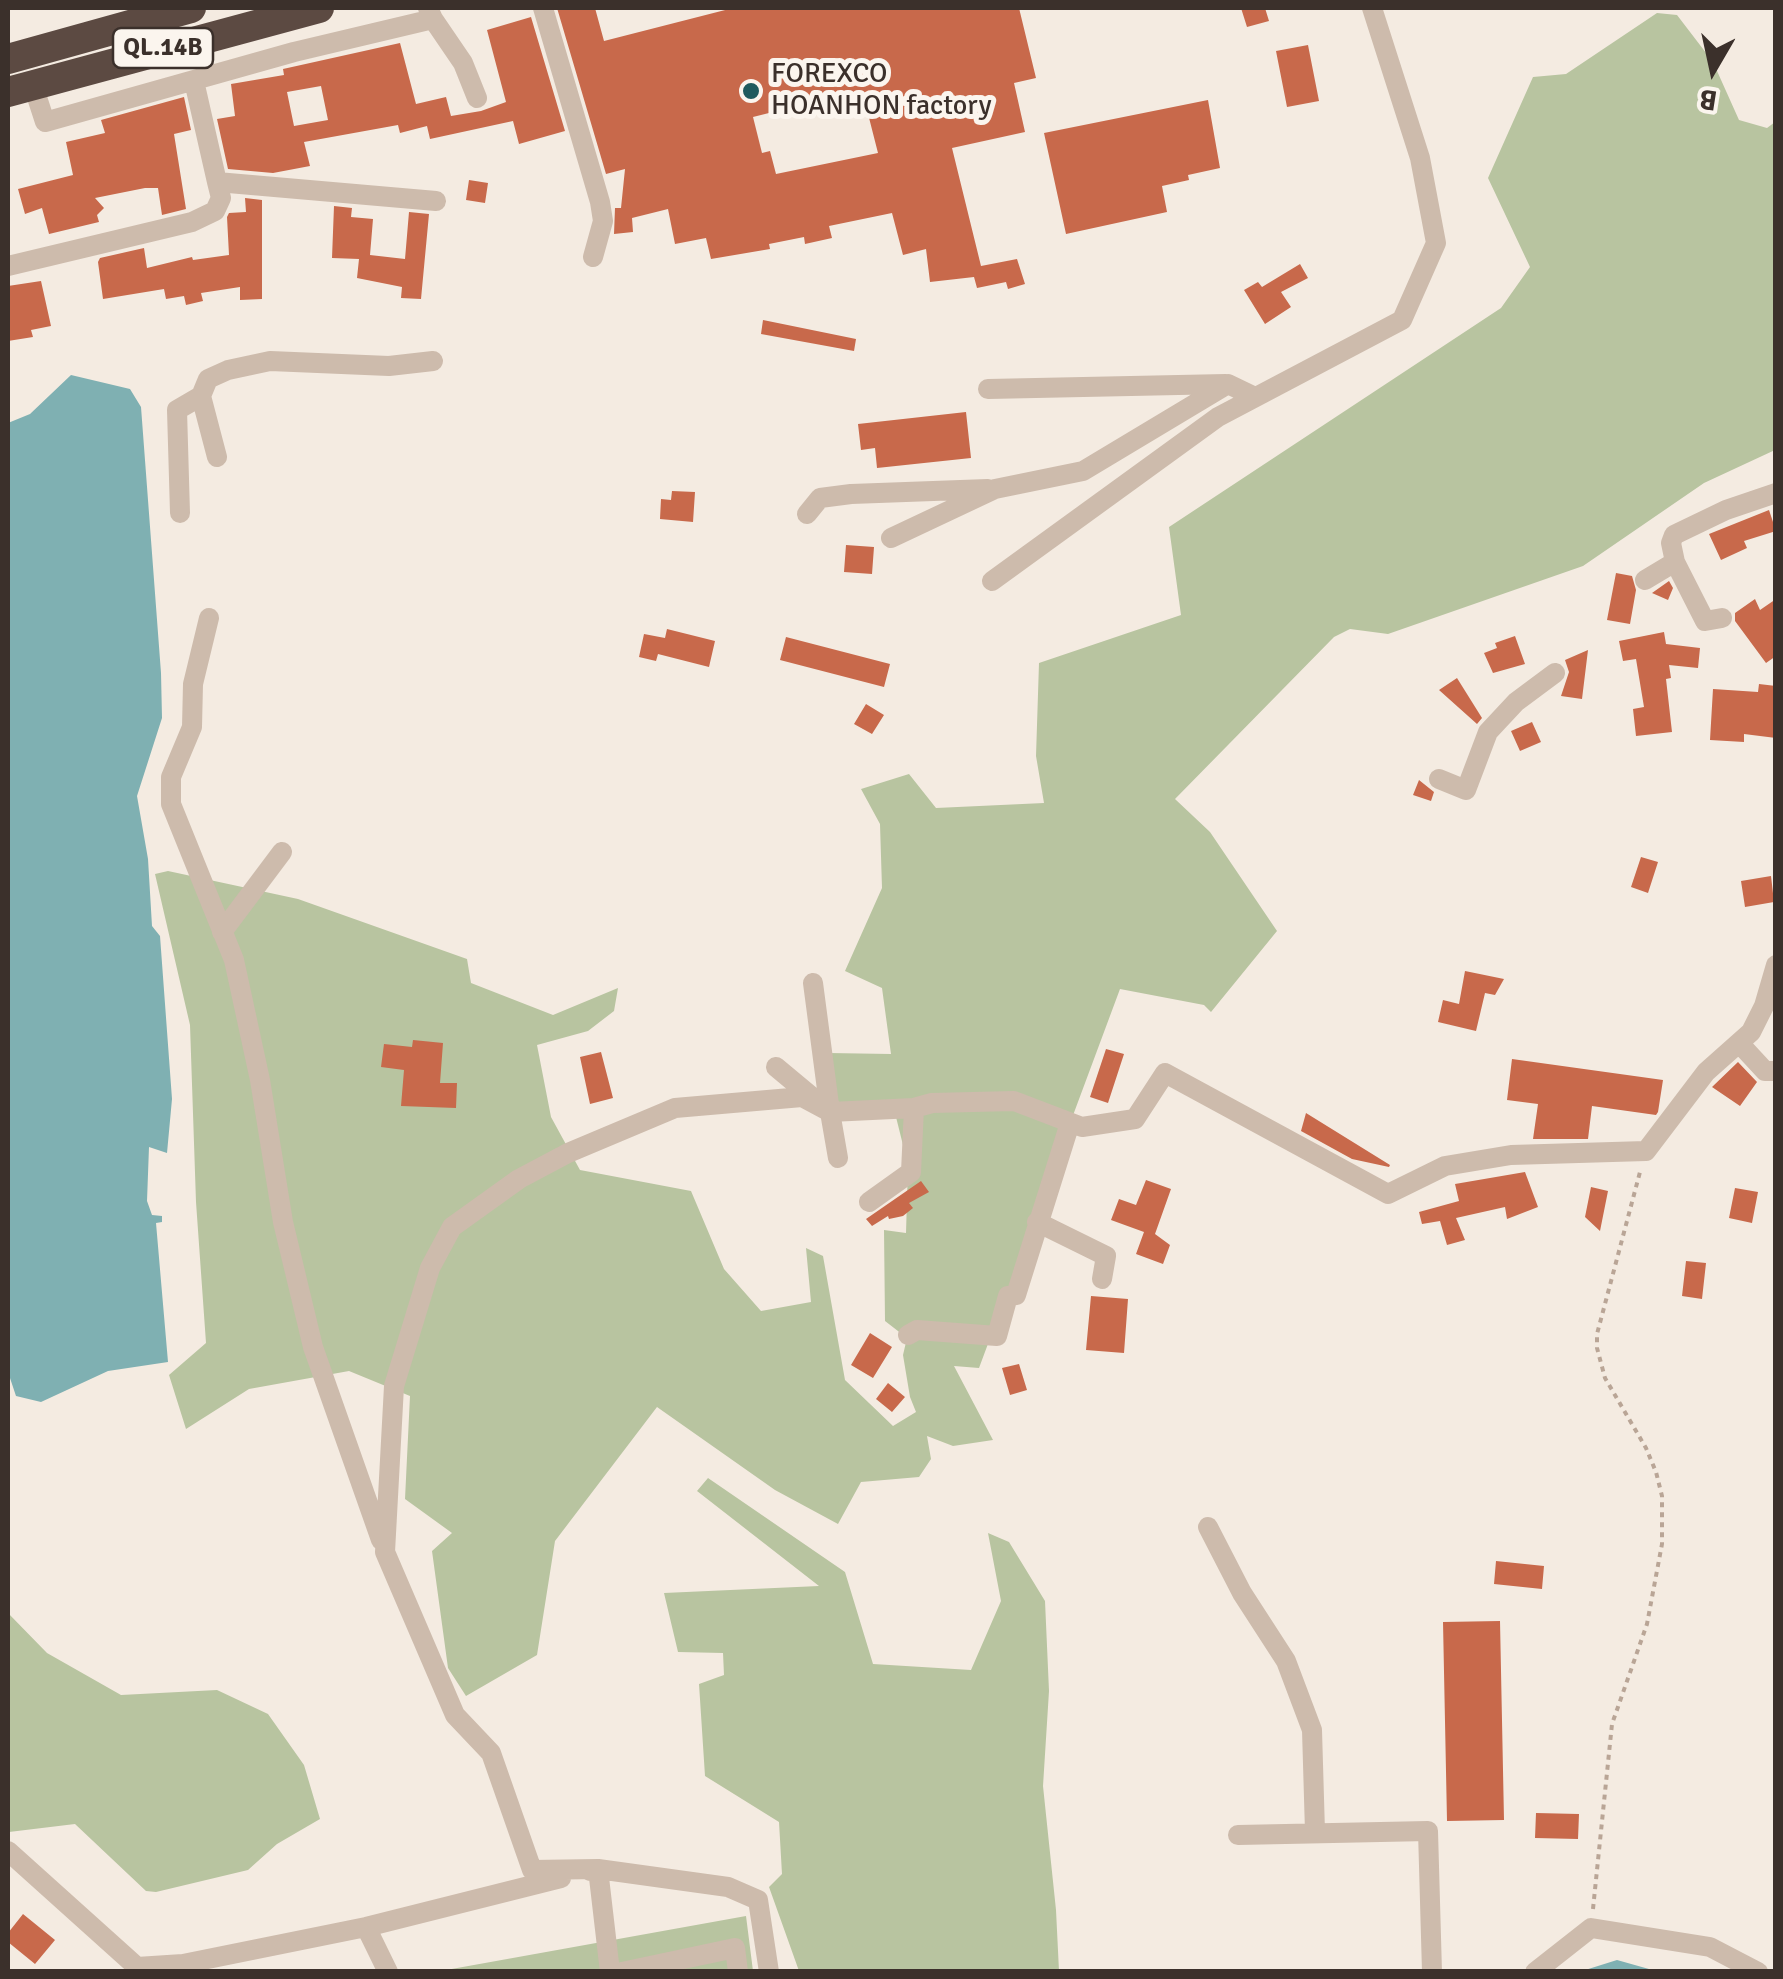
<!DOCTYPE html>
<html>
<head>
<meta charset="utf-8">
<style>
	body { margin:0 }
	#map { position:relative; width:1783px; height:1979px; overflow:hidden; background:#f4ebe1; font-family:Signika,sans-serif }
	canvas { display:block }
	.frame { position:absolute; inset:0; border:10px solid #3b302b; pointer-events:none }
	.north { position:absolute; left:1663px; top:20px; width:100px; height:100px; -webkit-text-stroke:8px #fbf5ee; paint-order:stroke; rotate:189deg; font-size:28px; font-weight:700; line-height:40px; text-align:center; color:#3b302b }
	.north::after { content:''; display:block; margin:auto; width:35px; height:45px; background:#3b302b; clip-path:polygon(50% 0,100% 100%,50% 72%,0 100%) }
</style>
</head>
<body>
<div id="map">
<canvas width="1783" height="1979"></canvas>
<div class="frame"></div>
<div class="north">B</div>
</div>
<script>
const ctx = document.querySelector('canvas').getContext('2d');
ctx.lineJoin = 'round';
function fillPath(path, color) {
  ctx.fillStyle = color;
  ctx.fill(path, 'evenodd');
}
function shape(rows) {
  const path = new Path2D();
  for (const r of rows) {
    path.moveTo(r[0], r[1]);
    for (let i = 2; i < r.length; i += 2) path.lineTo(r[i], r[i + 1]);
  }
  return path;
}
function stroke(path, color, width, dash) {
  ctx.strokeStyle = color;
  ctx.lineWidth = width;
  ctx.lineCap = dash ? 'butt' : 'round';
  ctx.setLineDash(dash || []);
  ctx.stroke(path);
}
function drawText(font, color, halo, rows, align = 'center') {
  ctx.font = font + ' Signika,sans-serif';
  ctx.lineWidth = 10;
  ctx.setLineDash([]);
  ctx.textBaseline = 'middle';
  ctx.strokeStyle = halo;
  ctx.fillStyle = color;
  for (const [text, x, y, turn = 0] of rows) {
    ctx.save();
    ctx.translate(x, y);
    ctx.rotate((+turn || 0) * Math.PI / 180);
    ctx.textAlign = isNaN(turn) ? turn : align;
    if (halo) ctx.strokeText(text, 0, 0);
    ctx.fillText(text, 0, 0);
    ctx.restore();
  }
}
const green = shape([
	[1657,13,1677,15,1713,62,1739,120,1767,128,1775,122,1775,450,1704,483,1583,566,1388,634,1350,629,1334,637,1175,799,1210,832,1277,931,1211,1012,1204,1005,1120,989,979,1368,954,1366,993,1440,953,1446,927,1436,931,1459,919,1477,861,1482,838,1524,775,1490,657,1407,555,1541,537,1655,466,1696,448,1668,432,1551,452,1533,405,1499,410,1396,349,1371,249,1389,186,1429,169,1375,206,1343,196,1202,190,1025,155,874,168,871,298,899,467,959,471,983,553,1015,618,988,614,1011,588,1031,537,1045,551,1117,580,1170,691,1191,724,1269,761,1311,811,1302,806,1248,823,1256,845,1380,893,1426,916,1412,910,1397,903,1355,907,1338,885,1321,884,1230,906,1233,908,1165,894,1109,829,1111,828,1053,891,1054,882,988,845,971,882,888,880,824,861,789,909,774,936,808,1044,803,1036,756,1039,663,1181,615,1169,527,1501,308,1530,267,1488,178,1533,77,1566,74],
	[708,1478,845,1572,873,1664,971,1670,1001,1601,988,1533,1009,1542,1045,1601,1049,1691,1043,1786,1056,1910,1059,1971,799,1971,769,1887,782,1874,779,1822,705,1776,699,1684,724,1675,723,1653,678,1652,664,1593,819,1586,697,1491],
	[8,1613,47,1653,121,1695,217,1690,268,1714,304,1765,320,1819,277,1844,248,1870,156,1892,146,1891,75,1824,9,1832],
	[746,1916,753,1971,435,1972]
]);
const water = shape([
	[71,375,130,389,141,407,161,673,162,718,137,796,148,859,152,926,160,936,172,1099,167,1153,149,1147,147,1201,152,1215,162,1216,162,1222,156,1223,168,1362,108,1371,41,1402,16,1396,8,1372,8,423,30,414],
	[1617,1960,1656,1971,1582,1971]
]);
const building = shape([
	[557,8,595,8,604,41,733,8,1019,8,1036,78,1014,83,1025,132,952,148,981,266,1017,259,1025,284,1008,289,1006,282,977,288,974,277,930,282,926,249,903,255,892,213,829,226,832,238,805,244,804,237,769,244,770,249,711,259,706,238,675,244,668,209,632,218,633,232,614,234,615,208,621,208,625,169,606,174],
	[841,95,846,112,866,106,878,153,776,174,770,151,762,153,753,117],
	[1241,8,1265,8,1269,21,1247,27],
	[531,17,565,131,519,144,513,121,430,139,427,126,400,133,398,125,304,142,310,166,273,173,228,169,217,119,235,116,231,84,284,75,283,69,400,43,416,104,446,97,451,116,481,111,506,102,487,30],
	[321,86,328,120,294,126,287,92],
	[1308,45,1319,101,1287,107,1276,51],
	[184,97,191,130,174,134,186,209,162,215,158,188,145,188,95,198,104,208,97,215,99,222,49,234,42,208,25,214,18,189,73,175,66,142,105,133,101,120],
	[1208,100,1220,168,1188,175,1189,180,1162,186,1167,212,1066,234,1044,133],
	[469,180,488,183,485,203,466,200],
	[245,198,262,200,262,299,240,300,240,287,201,293,203,301,186,305,184,296,166,299,164,289,103,299,98,262,100,258,144,248,147,268,192,257,193,260,229,255,227,217,229,213,246,212],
	[334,206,352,208,351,217,373,219,370,255,405,259,409,212,429,214,421,299,401,298,402,287,357,278,359,259,332,258],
	[1300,264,1308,278,1281,292,1291,307,1265,324,1244,290,1258,282,1262,287],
	[41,281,51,326,31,330,33,337,8,341,8,286],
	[763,320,856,339,854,351,761,334],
	[966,412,971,458,877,468,875,448,861,450,858,424],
	[672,491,695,492,693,522,660,519,661,499,671,500],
	[1769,510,1776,531,1744,541,1747,548,1721,560,1709,534],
	[846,545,874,547,872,574,844,572],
	[1616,573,1632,576,1636,590,1630,624,1607,620],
	[1669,581,1673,588,1668,600,1652,593],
	[1755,599,1760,610,1776,599,1776,656,1766,663,1735,621,1735,613],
	[667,629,715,641,709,667,658,654,656,661,639,657,644,634,665,638],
	[1664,632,1666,644,1700,648,1698,668,1669,665,1671,678,1666,679,1672,732,1636,736,1633,709,1644,707,1636,659,1623,661,1619,641],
	[1515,636,1525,664,1493,673,1484,653,1497,648,1495,643],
	[786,637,890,664,884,687,780,660],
	[1588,650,1582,699,1561,696,1569,672,1565,660],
	[1457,678,1482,718,1477,724,1439,690],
	[1759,684,1776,686,1776,738,1744,734,1744,742,1710,740,1713,689,1758,692],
	[866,704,884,715,872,734,854,724],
	[1532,722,1541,742,1520,751,1511,731],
	[1419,780,1434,792,1431,801,1413,795],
	[1641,857,1658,862,1648,893,1631,887],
	[1771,876,1774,902,1745,907,1741,881],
	[1465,971,1504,979,1495,995,1485,993,1476,1031,1438,1022,1443,1000,1459,1004],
	[413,1040,443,1043,440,1083,457,1083,456,1108,401,1106,404,1070,381,1067,384,1044,412,1047],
	[1106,1049,1124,1054,1108,1103,1090,1097],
	[601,1052,613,1098,590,1104,580,1057],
	[1512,1059,1663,1080,1658,1112,1656,1115,1592,1106,1588,1139,1533,1139,1538,1104,1507,1100],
	[1738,1062,1757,1082,1740,1106,1712,1087],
	[1306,1113,1390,1165,1389,1167,1352,1159,1301,1131],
	[1525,1172,1538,1207,1507,1219,1505,1207,1456,1218,1465,1240,1447,1245,1440,1221,1422,1224,1419,1212,1459,1201,1455,1184],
	[1146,1180,1171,1189,1155,1234,1170,1245,1163,1264,1136,1254,1144,1232,1111,1220,1119,1199,1136,1205],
	[921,1181,929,1192,909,1203,913,1208,903,1216,889,1219,888,1216,872,1226,866,1219],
	[1591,1187,1608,1191,1600,1231,1585,1217],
	[1735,1188,1758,1192,1752,1223,1729,1218],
	[1686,1261,1706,1263,1702,1299,1682,1296],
	[1091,1296,1128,1299,1124,1353,1086,1350],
	[870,1333,892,1347,873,1378,851,1365],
	[1019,1364,1027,1390,1010,1395,1002,1368],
	[888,1383,905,1397,892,1412,876,1399],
	[1496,1561,1544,1566,1542,1589,1494,1584],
	[1500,1621,1504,1820,1447,1821,1443,1622],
	[1536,1813,1579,1814,1578,1839,1535,1838],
	[23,1914,55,1940,35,1964,8,1942,8,1933]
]);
const path = shape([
	[1593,1909,1612,1724,1647,1624,1662,1544,1662,1496,1656,1472,1646,1448,1605,1378,1597,1348,1597,1334,1640,1172]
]);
const minor = shape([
	[543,8,600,202,603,221,593,257],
	[433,19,463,63,477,98],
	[194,81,217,182],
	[33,85,45,122,294,52,433,19,428,8],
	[8,266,192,222,215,211,221,198,217,182,436,201],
	[988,389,1226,384],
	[217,457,201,396,208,379,228,370,270,361,389,366,433,361],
	[180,513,177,410,201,396],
	[807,514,820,498,851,494,988,489],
	[891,538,995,489,1083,471,1228,384,1255,397],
	[1675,562,1671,543,1674,535,1726,510,1776,493],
	[1645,580,1675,562,1705,621,1722,618],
	[992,581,1218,417,1402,320,1436,243,1420,158,1372,8],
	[209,618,193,684,192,727,171,777,171,804,234,960,260,1080,283,1222,313,1347,381,1540],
	[1439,779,1466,790,1488,732,1516,702,1555,673],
	[222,932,282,852],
	[1740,1044,1765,1071,1776,1071],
	[776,1067,830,1112,813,983],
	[830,1112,838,1158],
	[869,1202,911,1172,914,1108],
	[1037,1222,1106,1256,1102,1279],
	[908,1335,917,1330,997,1336,1008,1296,1016,1295,1070,1123],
	[1208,1527,1242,1593,1286,1661,1312,1730,1315,1832],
	[1238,1835,1428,1831,1432,1972],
	[8,1851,137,1967,183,1964,366,1927,561,1878],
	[590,1871,598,1869,728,1887,758,1900,769,1972],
	[366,1927,388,1972],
	[610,1972,598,1869,532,1870,491,1753,455,1715,385,1552,394,1386,430,1268,452,1227,519,1179,568,1153,675,1108,802,1097,830,1112,914,1108,932,1103,1014,1101,1082,1127,1135,1119,1165,1073,1388,1194,1445,1166,1511,1155,1646,1151,1706,1072,1751,1032,1764,1006,1776,965],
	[622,1972,735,1948,738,1972],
	[1535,1972,1591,1928,1710,1947,1758,1972]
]);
const highway = shape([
	[8,59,191,8],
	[8,92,319,8]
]);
const markers = [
	[751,91,10,"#1f5a5e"]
];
const shields = [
	[163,48,100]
];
const shieldNames = [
	["QL.14B",163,48]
];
const poiNames = [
	["FOREXCO",771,75],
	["HOANHON factory",771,107]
];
fillPath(green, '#b8c4a0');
fillPath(water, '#7fb0b2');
fillPath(building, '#c8694b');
stroke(path, '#b9a596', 4, [5, 5]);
stroke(minor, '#cdbbac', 20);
stroke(highway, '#5c4a42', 30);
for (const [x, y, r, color] of markers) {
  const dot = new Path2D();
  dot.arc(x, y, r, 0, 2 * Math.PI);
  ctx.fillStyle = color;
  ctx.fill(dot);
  stroke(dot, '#fbf5ee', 4);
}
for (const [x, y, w] of shields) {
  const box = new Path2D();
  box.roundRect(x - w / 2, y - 20, w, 40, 8);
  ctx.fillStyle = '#fbf5ee';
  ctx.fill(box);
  stroke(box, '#3b302b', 2.5);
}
drawText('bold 25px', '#3b302b', null, shieldNames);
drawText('28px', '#3b302b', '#fbf5ee', poiNames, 'left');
</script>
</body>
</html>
